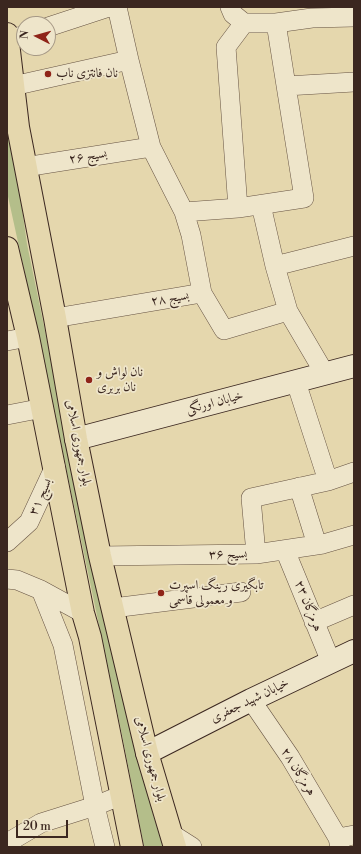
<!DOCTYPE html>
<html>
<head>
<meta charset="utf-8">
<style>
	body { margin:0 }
	#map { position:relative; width:361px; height:854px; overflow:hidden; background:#e5d7ad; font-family:"Libre Bodoni",serif }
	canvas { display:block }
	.frame { position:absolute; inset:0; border:8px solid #3b2720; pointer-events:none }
	.north { position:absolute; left:16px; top:16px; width:40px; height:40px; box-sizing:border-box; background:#eee5ca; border:1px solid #a69986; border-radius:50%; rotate:276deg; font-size:11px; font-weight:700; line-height:16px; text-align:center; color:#3b2720 }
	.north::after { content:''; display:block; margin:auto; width:14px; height:18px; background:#8f2418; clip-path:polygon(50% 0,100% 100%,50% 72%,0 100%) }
	.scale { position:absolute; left:16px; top:820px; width:52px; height:18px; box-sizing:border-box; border:2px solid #3b2720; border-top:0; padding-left:5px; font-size:12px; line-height:14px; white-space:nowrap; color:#3b2720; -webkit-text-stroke:3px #eee5ca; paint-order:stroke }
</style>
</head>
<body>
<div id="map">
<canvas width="361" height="854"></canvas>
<div class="frame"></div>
<div class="north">N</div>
<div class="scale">20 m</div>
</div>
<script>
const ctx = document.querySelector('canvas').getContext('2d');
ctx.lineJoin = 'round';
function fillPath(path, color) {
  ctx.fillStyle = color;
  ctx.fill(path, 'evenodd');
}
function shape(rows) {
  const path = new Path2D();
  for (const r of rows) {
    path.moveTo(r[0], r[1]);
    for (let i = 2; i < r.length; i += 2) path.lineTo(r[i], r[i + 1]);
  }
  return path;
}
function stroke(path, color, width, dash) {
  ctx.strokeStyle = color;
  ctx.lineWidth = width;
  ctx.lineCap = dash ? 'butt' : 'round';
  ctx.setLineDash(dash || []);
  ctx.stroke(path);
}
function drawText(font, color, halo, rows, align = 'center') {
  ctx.font = font + ' "Libre Bodoni",Amiri,serif';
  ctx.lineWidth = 3.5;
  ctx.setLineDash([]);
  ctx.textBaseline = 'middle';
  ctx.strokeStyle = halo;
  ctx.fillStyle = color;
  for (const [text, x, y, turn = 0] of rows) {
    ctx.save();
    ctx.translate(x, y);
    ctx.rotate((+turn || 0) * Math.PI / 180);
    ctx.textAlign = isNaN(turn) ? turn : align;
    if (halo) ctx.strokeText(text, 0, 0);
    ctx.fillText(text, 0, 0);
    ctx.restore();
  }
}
const green = shape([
	[7,101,27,244,71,456,121,686,154,818,164,847,144,847,122,735,34,315,7,192]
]);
const street = shape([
	[117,7,129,60,151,147,184,212,191,235,202,293,224,330,288,311],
	[276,23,312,18,354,17],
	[48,27,109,7],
	[8,41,24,35],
	[13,86,129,60],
	[286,86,354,82],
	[25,167,151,147],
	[261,205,275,266,288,311,325,374],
	[238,208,226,47,244,23],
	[184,212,238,208,304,198,276,23,244,23,233,14,230,7],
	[275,266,354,246],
	[55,318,202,293],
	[7,341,28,337],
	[296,382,328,481],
	[7,415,43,408],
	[299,487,317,545],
	[7,542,29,522,55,466],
	[285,550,331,662],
	[256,554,251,498,328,481,354,472],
	[100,556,256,554,323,544,354,535],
	[7,579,17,580,41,590,83,613],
	[41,590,63,645,95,806,105,847],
	[113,608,241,592],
	[314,622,354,605],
	[251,700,290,757,338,838,340,847],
	[170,833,192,847],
	[338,838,354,835],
	[7,843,41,823,95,806,122,795]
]);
const secondary = shape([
	[76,439,354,366],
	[147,753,251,700,354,651]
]);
const primary = shape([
	[7,34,18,127,55,318,76,439,100,556,147,753,175,847],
	[7,248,28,337,83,613,90,637,132,847]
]);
const markers = [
	[48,74,4,"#8f2418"],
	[89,380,4,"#8f2418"],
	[161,593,4,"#8f2418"]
];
const poiNames = [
	["نان فانتزی ناب",56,74],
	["نان لواش و",97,373],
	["نان بربری",97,388],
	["تابگیری رینگ اسپرت",169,586],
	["و معمولی قاسمی",169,601]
];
const streetNames = [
	["بسیج ۲۶",88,157,-9],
	["بسیج ۲۸",170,299,-9],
	["خیابان اورنگی",215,403,-15],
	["بلوار جمهوری اسلامی",78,443,79],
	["بسیج ۳۱",41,497,-66],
	["بسیج ۳۶",228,555,-1],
	["هرمزگان ۲۳",308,606,68],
	["خیابان شهید جعفری",250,701,-26],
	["بلوار جمهوری اسلامی",150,759,75],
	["هرمزگان ۲۸",298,772,58]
];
fillPath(green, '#b4be8a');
stroke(street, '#665343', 20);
stroke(secondary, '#3b2720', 24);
stroke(primary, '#3b2720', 24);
stroke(street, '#eee5ca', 19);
stroke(secondary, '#eee5ca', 22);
stroke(primary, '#e5d7ad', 22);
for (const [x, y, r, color] of markers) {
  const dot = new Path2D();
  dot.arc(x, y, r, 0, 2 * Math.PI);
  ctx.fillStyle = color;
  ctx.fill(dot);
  stroke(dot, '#eee5ca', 1.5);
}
drawText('13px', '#3b2720', '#eee5ca', poiNames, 'left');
drawText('13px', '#3b2720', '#eee5ca', streetNames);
</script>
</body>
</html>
